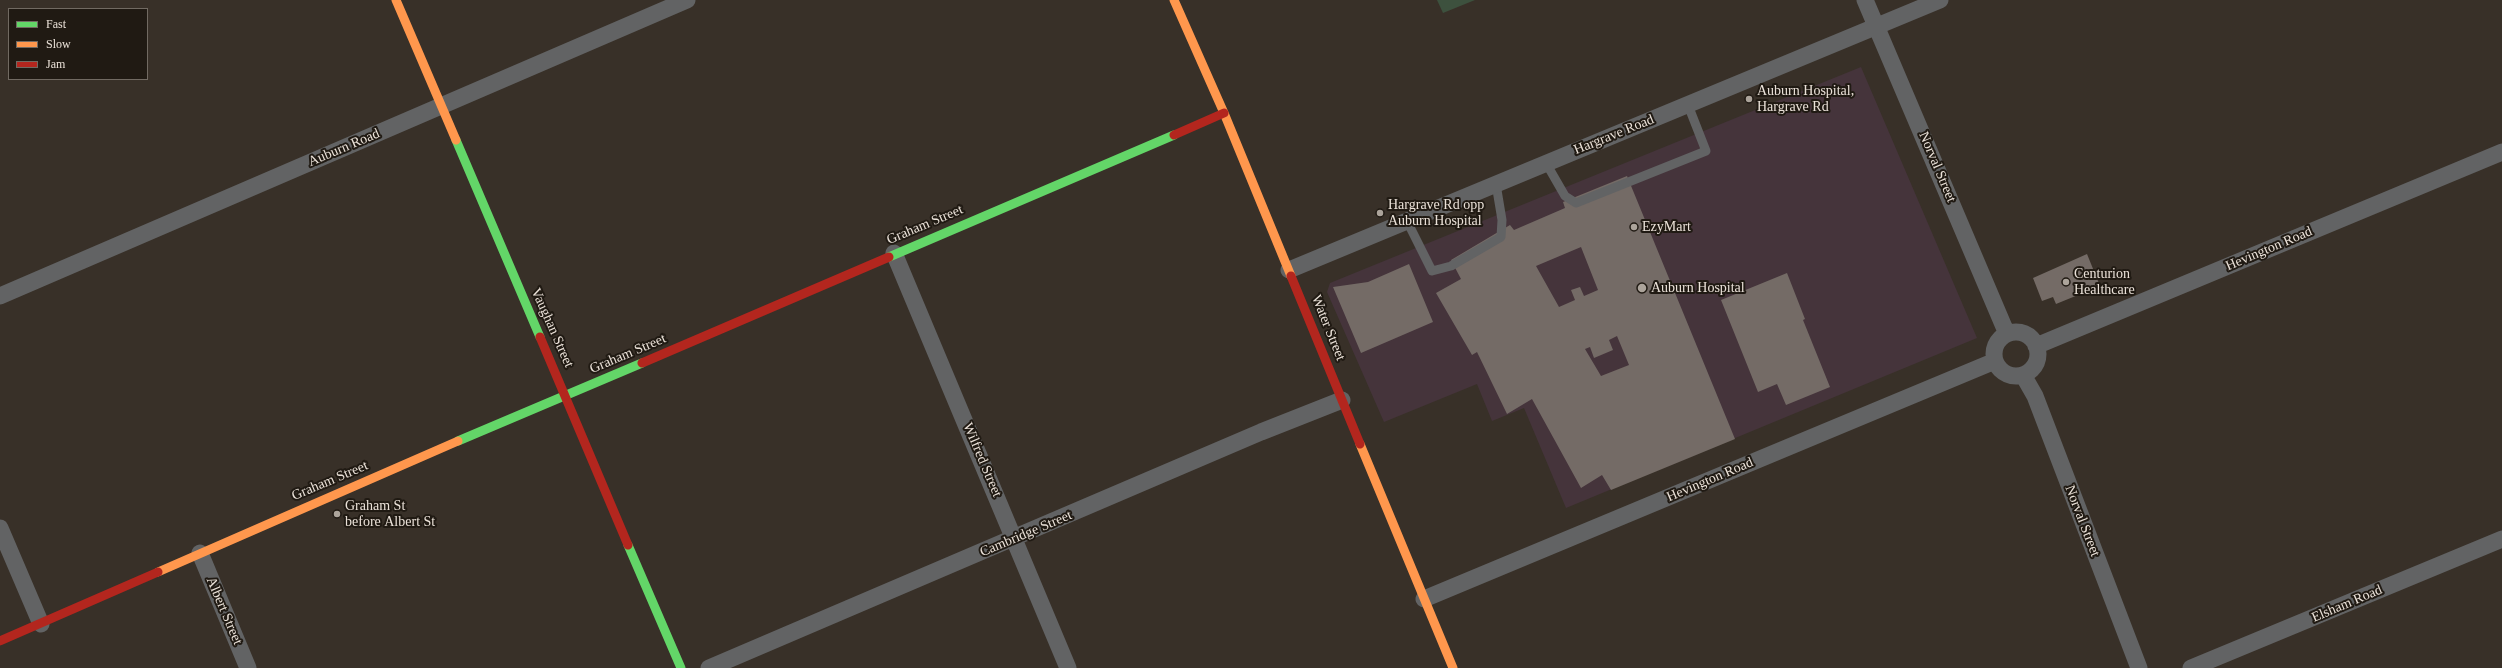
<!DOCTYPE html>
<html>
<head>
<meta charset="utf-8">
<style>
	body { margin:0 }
	#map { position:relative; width:2502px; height:668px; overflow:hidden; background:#383028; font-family:Georgia,serif }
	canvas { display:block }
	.legend { position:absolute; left:8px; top:8px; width:140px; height:72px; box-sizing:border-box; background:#201a13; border:1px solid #716a62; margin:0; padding:5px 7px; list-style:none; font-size:12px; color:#ebe2d9 }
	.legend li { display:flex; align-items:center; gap:8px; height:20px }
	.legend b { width:20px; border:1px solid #716a62 }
</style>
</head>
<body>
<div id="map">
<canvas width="2502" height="668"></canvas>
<ul class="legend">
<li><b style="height:5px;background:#63d668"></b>Fast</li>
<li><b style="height:5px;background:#ff974d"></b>Slow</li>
<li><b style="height:5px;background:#b3261e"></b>Jam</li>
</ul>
</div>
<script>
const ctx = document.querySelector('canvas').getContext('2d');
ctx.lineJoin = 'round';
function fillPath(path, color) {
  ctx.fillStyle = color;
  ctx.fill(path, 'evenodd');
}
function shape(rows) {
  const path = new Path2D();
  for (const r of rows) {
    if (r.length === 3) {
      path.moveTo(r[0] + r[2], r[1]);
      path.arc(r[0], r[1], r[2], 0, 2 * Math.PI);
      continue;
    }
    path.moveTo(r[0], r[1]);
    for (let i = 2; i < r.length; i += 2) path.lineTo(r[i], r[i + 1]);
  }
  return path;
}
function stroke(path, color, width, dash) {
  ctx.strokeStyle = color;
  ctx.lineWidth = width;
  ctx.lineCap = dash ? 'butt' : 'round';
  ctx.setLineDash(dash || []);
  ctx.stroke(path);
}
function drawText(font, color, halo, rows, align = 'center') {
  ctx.font = font + ' Georgia,serif';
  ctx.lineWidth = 4;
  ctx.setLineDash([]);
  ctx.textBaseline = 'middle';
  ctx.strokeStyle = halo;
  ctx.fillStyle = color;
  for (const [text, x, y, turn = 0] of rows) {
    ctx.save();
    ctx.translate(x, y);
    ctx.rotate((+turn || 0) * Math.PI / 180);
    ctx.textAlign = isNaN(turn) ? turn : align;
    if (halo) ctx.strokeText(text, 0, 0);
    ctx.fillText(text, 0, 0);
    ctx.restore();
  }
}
const medical = shape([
	[1861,67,1977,338,1566,508,1524,408,1492,421,1477,384,1384,422,1327,292,1330,283]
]);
const green = shape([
	[1437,0,1475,0,1443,13]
]);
const building = shape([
	[1627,176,1735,439,1611,490,1602,475,1581,488,1532,399,1507,414,1477,352,1472,355,1436,293,1461,279,1451,260,1510,225,1514,230,1565,208,1563,202],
	[1581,247,1598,290,1584,296,1580,287,1571,290,1575,300,1559,307,1536,266],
	[1617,336,1629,365,1601,376,1585,349,1590,347,1594,358,1613,350,1609,340],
	[2087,254,2100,286,2056,304,2053,297,2042,301,2033,278],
	[1409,264,1433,322,1361,353,1333,287,1368,282],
	[1787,273,1805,319,1803,320,1830,387,1786,405,1777,384,1758,392,1721,300]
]);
const lane = shape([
	[1546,163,1565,196,1576,203,1706,151,1688,105],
	[1407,221,1432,271,1451,266,1501,237,1502,220,1496,184]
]);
const street = shape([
	[1865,0,2007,334],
	[894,253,1068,668],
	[1289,270,1940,0],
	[0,296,687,0],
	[2016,354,22],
	[2036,346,2502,152],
	[2023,375,2035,396,2139,668],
	[0,528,41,624],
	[200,553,248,668],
	[1424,599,1995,361],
	[709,668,1261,432,1342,400],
	[2191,668,2502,539]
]);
const fast = shape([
	[456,140,540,337],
	[889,257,1174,135],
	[458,441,642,363],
	[628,545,681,668]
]);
const slow = shape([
	[396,0,456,140],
	[1174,0,1224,113,1291,276],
	[1360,444,1453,668],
	[158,572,458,441]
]);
const jam = shape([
	[1174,135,1224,113],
	[1291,276,1360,444],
	[540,337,628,545],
	[642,363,889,257],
	[0,641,158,572]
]);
const markers = [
	[1749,99,4,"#aca49b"],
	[1380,213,4,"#aca49b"],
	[1634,227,4,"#aca49b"],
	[2066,282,4,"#aca49b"],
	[1642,288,5,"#aca49b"],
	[337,514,4,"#aca49b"]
];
const poiNames = [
	["Auburn Hospital,",1757,91],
	["Hargrave Rd",1757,107],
	["Hargrave Rd opp",1388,205],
	["Auburn Hospital",1388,221],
	["EzyMart",1642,227],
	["Centurion",2074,274],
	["Healthcare",2074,290],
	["Auburn Hospital",1651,288],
	["Graham St",345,506],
	["before Albert St",345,522]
];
const streetNames = [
	["Hargrave Road",1614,135,-22],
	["Auburn Road",344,148,-23],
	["Norval Street",1937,167,67],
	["Graham Street",925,225,-23],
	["Hevington Road",2269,249,-23],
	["Vaughan Street",552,328,66],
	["Water Street",1328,328,68],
	["Graham Street",628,354,-23],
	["Wilfred Street",982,460,67],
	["Hevington Road",1710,480,-23],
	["Graham Street",330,481,-23],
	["Norval Street",2082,521,69],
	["Cambridge Street",1026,534,-23],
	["Elsham Road",2347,604,-23],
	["Albert Street",224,611,67]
];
fillPath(medical, '#45343b');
fillPath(green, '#3d513e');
fillPath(building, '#746b66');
stroke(lane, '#626364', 9);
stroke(street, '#626364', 17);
stroke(fast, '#63d668', 9);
stroke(slow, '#ff974d', 9);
stroke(jam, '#b3261e', 9);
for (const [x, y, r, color] of markers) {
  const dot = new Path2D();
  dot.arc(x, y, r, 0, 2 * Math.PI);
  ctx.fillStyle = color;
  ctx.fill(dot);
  stroke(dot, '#201a13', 1.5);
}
drawText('14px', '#ebe2d9', '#201a13', poiNames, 'left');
drawText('14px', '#ebe2d9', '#201a13', streetNames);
</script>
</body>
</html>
